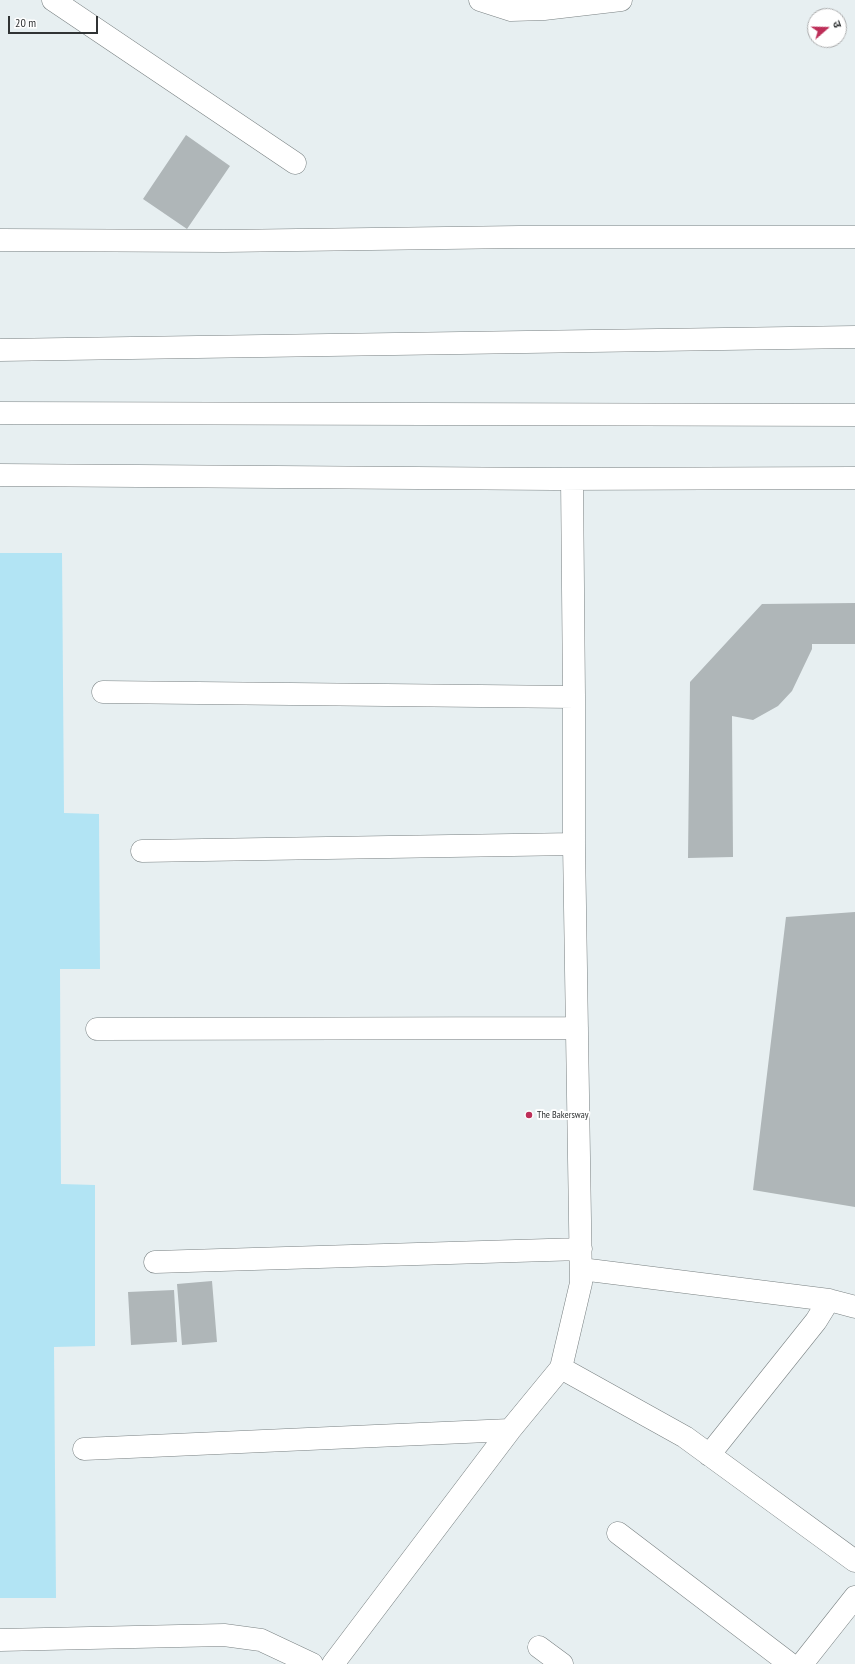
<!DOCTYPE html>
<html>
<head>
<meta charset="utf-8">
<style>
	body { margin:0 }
	#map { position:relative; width:855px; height:1664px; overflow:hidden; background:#e7eff1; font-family:"PT Sans Narrow","Noto Sans Devanagari",sans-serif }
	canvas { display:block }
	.north { position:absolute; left:807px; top:8px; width:40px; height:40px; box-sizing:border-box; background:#fff; border:1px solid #acadae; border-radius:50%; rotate:70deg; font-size:11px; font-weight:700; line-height:16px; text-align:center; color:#303334 }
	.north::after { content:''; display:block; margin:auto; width:14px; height:18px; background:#bd2e58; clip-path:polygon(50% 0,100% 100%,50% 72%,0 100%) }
	.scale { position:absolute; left:8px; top:16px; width:90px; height:18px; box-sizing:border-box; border:2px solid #303334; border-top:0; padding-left:5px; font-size:12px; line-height:14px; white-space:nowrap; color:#303334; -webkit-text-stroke:3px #fff; paint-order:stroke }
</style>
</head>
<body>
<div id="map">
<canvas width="855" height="1664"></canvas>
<div class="north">उ</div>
<div class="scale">20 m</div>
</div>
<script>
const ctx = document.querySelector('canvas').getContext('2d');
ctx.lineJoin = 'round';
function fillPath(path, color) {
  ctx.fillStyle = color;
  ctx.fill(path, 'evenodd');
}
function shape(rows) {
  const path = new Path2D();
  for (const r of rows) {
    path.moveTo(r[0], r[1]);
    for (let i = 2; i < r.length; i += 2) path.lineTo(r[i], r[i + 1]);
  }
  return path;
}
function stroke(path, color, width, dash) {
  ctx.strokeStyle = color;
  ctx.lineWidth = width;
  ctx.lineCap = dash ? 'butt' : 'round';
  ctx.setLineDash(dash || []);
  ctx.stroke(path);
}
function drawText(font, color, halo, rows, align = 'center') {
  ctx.font = font + ' "PT Sans Narrow",sans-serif';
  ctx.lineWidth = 4;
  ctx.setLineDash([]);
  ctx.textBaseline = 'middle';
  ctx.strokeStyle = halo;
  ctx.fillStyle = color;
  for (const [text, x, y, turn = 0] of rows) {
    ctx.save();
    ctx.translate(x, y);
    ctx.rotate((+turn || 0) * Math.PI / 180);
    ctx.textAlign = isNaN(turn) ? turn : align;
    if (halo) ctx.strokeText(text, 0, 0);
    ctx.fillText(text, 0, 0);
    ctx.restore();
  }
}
const green = shape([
	[0,553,62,553,64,813,99,814,100,969,60,969,61,1184,95,1185,95,1346,54,1347,56,1598,0,1598]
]);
const building = shape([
	[186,135,230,166,187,229,143,199],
	[855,603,855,644,812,644,812,649,792,691,778,706,753,720,732,716,733,857,688,858,690,682,762,604],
	[855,912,855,1207,753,1190,786,917],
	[212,1281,217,1342,182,1345,177,1284],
	[174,1290,177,1342,131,1345,128,1292]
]);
const minor = shape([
	[53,0,295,163],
	[480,0,511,10,544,9,621,0],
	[0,240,224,241,519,237,855,237],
	[0,350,855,337],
	[0,413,855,415],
	[0,475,554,479,855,478],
	[103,692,574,697],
	[142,851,574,844],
	[97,1029,577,1028],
	[155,1262,581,1249],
	[581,1269,829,1300],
	[561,1368,685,1437,855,1561],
	[84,1449,510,1430],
	[709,1455,816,1321,829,1300,855,1307],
	[618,1533,790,1664],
	[0,1640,224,1635,261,1640,312,1664],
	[539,1647,562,1664],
	[333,1664,510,1430,561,1368,581,1283,574,844,574,697,572,479],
	[802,1664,855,1597]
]);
const markers = [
	[529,1115,4,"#bd2e58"]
];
const poiNames = [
	["The Bakersway",537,1115]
];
fillPath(green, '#b2e4f4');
fillPath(building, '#afb6b8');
stroke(minor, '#798082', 23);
stroke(minor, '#fff', 22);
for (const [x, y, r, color] of markers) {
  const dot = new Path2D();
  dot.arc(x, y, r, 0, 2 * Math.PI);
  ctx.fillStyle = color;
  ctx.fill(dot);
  stroke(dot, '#fff', 1.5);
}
drawText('10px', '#303334', '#fff', poiNames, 'left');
</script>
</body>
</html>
